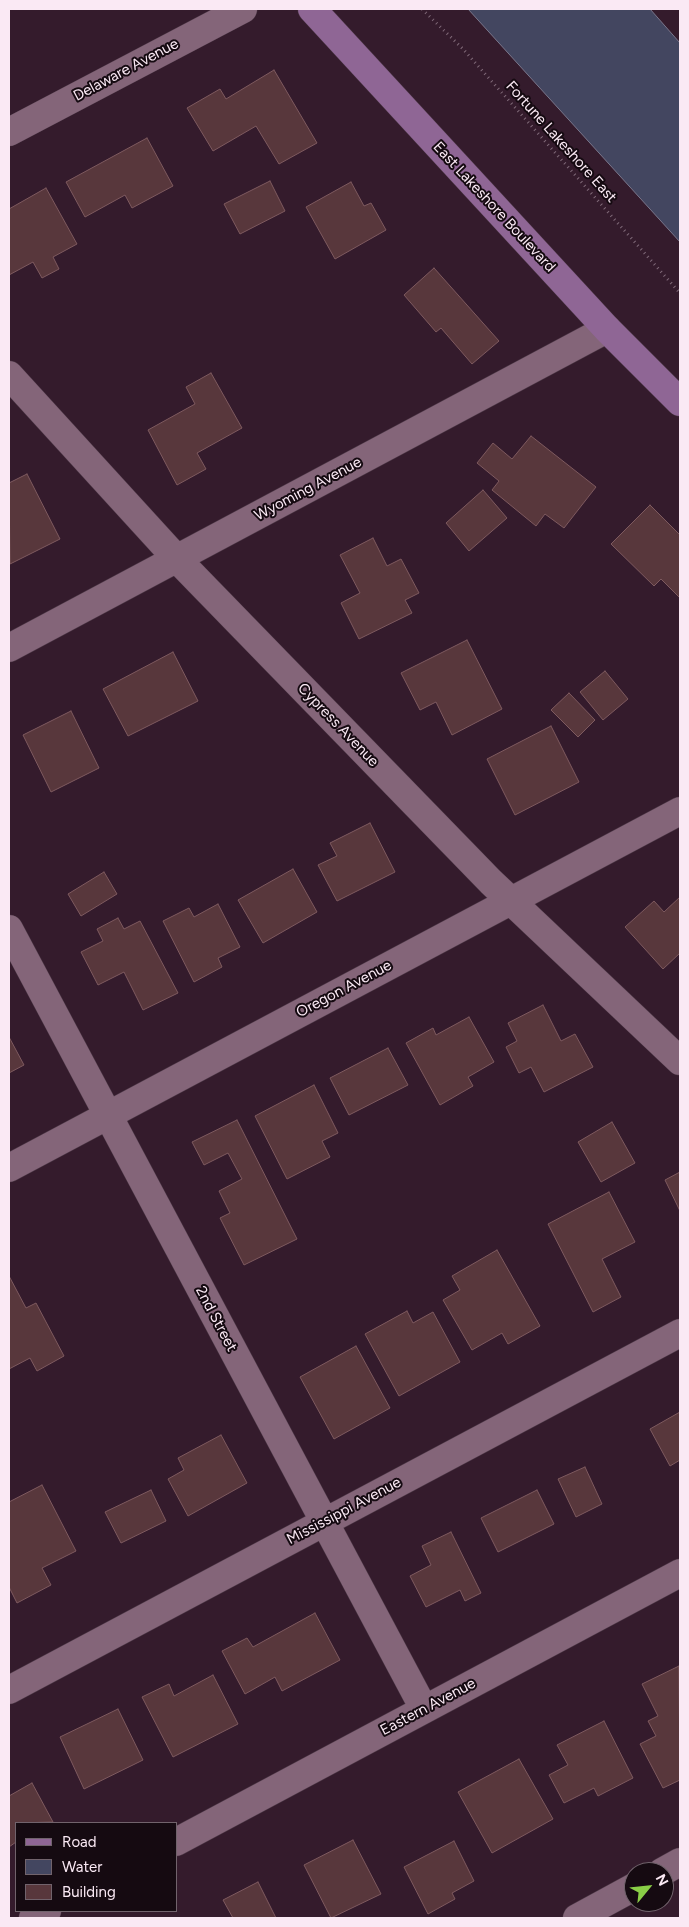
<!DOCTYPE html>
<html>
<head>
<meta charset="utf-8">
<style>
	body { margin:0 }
	#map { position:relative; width:689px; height:1927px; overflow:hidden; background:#341b2c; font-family:Figtree,sans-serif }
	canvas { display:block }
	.frame { position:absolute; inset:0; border:10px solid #fae9f4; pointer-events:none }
	.legend { position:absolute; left:15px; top:1822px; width:162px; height:90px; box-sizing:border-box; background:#150a11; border:1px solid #71636c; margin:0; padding:6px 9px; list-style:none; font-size:15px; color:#fae9f4 }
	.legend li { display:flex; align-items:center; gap:10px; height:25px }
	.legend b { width:25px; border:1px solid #71636c }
	.north { position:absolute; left:624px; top:1862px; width:50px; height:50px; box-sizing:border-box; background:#150a11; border:1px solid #71636c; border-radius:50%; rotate:62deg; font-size:14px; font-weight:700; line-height:20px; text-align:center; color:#fae9f4 }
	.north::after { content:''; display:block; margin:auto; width:18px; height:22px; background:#8ace47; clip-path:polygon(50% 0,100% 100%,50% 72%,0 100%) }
</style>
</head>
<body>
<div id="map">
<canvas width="689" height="1927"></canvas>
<div class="frame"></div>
<ul class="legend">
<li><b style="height:6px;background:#8f6695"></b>Road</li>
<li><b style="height:14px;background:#434660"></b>Water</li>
<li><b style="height:14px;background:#58373c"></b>Building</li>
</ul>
<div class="north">N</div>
</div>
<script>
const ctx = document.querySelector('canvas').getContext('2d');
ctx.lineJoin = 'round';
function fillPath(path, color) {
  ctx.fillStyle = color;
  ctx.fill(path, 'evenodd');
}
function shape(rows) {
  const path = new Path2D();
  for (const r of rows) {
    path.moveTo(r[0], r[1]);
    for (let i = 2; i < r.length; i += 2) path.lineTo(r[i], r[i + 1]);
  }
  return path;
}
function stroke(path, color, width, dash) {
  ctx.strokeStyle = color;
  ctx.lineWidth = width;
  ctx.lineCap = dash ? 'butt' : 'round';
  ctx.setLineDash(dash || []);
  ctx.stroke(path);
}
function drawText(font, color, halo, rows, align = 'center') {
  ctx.font = font + ' Figtree,sans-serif';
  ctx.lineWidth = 4;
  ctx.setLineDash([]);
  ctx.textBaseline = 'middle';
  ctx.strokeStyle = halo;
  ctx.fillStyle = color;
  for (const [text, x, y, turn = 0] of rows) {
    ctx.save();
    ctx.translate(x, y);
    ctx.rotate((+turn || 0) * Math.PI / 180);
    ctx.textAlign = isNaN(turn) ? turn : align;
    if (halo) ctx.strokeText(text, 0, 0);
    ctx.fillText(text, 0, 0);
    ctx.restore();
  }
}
const water = shape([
	[468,9,650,9,680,43,680,242,468,9]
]);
const building = shape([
	[274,70,317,143,279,164,256,126,213,151,187,108,220,89,226,99,274,70],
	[147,138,173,186,132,208,125,195,85,217,66,182,147,138],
	[270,181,285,211,240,234,224,204,270,181],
	[351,182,364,206,371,203,386,230,335,259,306,207,351,182],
	[46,188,77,244,53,257,59,269,42,278,33,262,9,275,9,209,46,188],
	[434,268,499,341,472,364,441,328,436,332,404,295,434,268],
	[211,373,242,428,197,453,206,469,177,485,148,430,195,404,186,387,211,373],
	[531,436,596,487,564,528,545,514,536,526,492,490,499,481,477,463,493,443,512,459,531,436],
	[27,474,60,539,10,564,9,483,27,474],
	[483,490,507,518,469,551,446,523,483,490],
	[650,505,680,535,680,598,661,579,654,586,611,544,650,505],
	[373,538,387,566,401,559,419,593,405,600,412,613,359,639,341,603,360,593,340,555,373,538],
	[467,640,502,709,452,735,436,702,420,710,401,673,467,640],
	[173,652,198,701,128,736,103,689,173,652],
	[605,671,628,699,603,720,580,692,605,671],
	[569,693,595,720,578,737,551,710,569,693],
	[71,711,99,768,51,792,23,735,71,711],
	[551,726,579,782,515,815,487,759,551,726],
	[370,823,395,872,337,901,318,865,337,856,330,843,370,823],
	[293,869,317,912,263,943,238,900,293,869],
	[104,872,117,894,81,916,68,894,104,872],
	[680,897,680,953,663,969,625,927,654,901,664,912,680,897],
	[218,904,240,947,218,958,222,967,194,982,163,921,189,908,194,917,218,904],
	[118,918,124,929,140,921,178,993,143,1010,124,972,98,985,81,952,103,941,97,929,118,918],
	[543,1005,561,1041,575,1034,593,1067,544,1092,531,1067,519,1073,506,1047,517,1041,508,1023,543,1005],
	[469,1017,494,1062,468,1077,473,1086,440,1105,406,1043,433,1028,436,1035,469,1017],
	[9,1037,24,1065,9,1073,9,1037],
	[388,1048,408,1085,349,1115,330,1078,388,1048],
	[314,1085,338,1133,322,1141,330,1157,287,1179,255,1116,314,1085],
	[237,1120,297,1239,244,1265,220,1218,230,1213,219,1191,242,1179,228,1153,204,1165,192,1142,237,1120],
	[612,1122,635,1163,601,1182,578,1142,612,1122],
	[680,1172,680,1211,665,1180,680,1172],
	[609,1192,635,1242,602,1259,621,1297,593,1312,548,1224,609,1192],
	[497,1250,540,1326,508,1344,502,1333,472,1350,443,1300,460,1290,452,1276,497,1250],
	[9,1276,26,1308,36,1303,64,1356,37,1371,30,1358,9,1369,9,1276],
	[407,1311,413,1323,433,1312,460,1362,399,1396,365,1334,407,1311],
	[356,1346,390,1408,334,1439,300,1377,356,1346],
	[680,1412,680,1460,670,1466,650,1429,680,1412],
	[221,1435,247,1483,188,1516,168,1479,184,1470,178,1458,221,1435],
	[585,1467,602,1504,576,1517,558,1479,585,1467],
	[42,1485,76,1551,42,1568,51,1585,17,1603,9,1587,9,1502,42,1485],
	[151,1490,166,1521,121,1543,105,1512,151,1490],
	[537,1490,554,1524,498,1552,481,1518,537,1490],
	[451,1532,481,1593,465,1601,460,1590,426,1607,410,1576,431,1565,422,1546,451,1532],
	[315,1613,340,1660,282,1691,275,1677,245,1694,222,1651,247,1638,253,1647,315,1613],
	[679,1666,680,1780,663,1788,640,1744,656,1736,648,1721,658,1716,642,1684,679,1666],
	[213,1675,238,1724,173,1757,142,1697,169,1684,174,1696,213,1675],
	[118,1709,143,1760,84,1789,60,1737,118,1709],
	[604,1721,633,1778,598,1796,594,1788,564,1803,549,1775,568,1765,557,1745,604,1721],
	[519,1759,553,1819,492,1853,458,1792,519,1759],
	[32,1783,53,1822,16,1823,16,1842,9,1847,9,1796,32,1783],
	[353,1840,381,1894,331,1918,304,1865,353,1840],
	[454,1841,474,1881,452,1893,455,1899,428,1914,404,1867,454,1841],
	[258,1882,276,1918,233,1918,223,1900,258,1882]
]);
const path = shape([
	[422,9,463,49,680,293]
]);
const street = shape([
	[9,132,243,9],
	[9,375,177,559,491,882,680,1061],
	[9,648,607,329],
	[9,929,424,1709],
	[9,1168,680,811],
	[9,1690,680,1333],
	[176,1842,680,1573],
	[662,1872,680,1862],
	[33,1918,47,1911],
	[577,1918,634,1887]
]);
const secondary = shape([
	[312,9,607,329,680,402]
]);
const streetNames = [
	["Delaware Avenue",126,70,-28],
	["Fortune Lakeshore East",561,142,48],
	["East Lakeshore Boulevard",494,207,47],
	["Wyoming Avenue",308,489,-28],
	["Cypress Avenue",338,725,46],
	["Oregon Avenue",344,989,-28],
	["2nd Street",216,1319,62],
	["Mississippi Avenue",344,1511,-28],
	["Eastern Avenue",428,1707,-28]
];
fillPath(water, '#434660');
stroke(water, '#7a778c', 1);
fillPath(building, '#58373c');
stroke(building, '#7e5a5f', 1);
stroke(street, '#4b3745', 29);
stroke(secondary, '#4b3745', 29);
stroke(path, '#806a79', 3, [1, 4]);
stroke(street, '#846579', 28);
stroke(secondary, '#8f6695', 28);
drawText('15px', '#fae9f4', '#150a11', streetNames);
</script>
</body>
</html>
